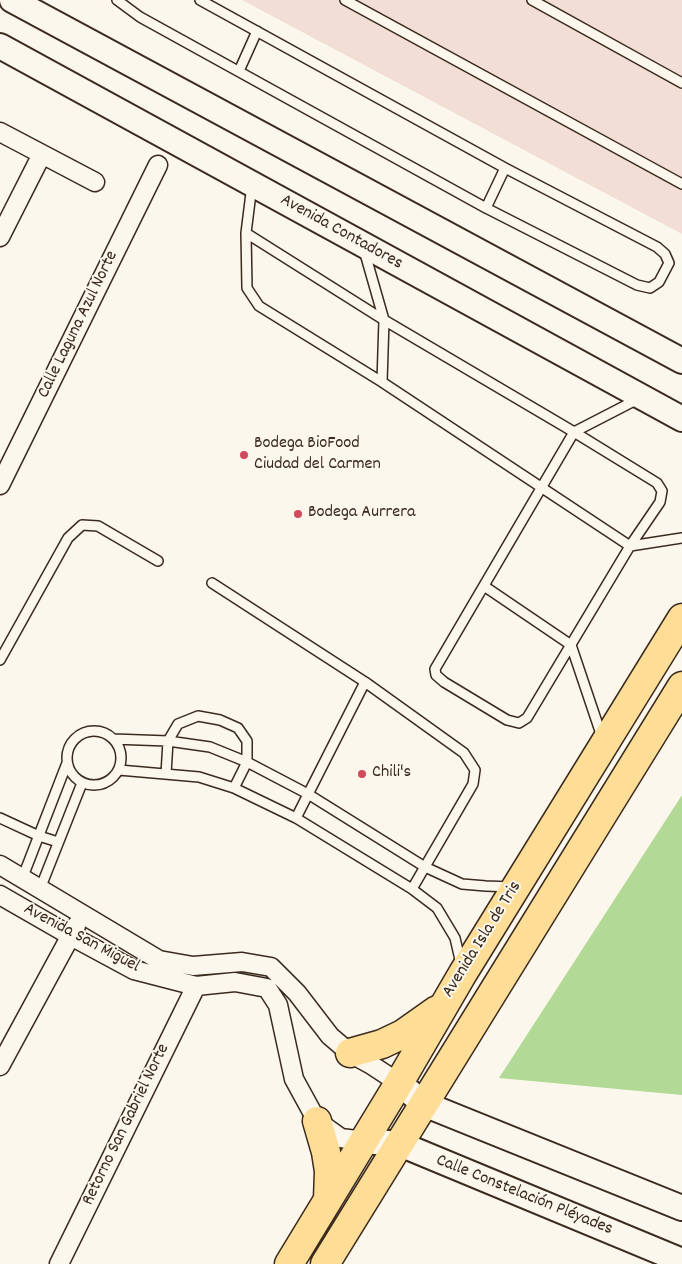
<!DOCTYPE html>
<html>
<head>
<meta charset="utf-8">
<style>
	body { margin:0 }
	canvas { display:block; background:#fbf7ec }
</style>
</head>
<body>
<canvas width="682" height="1264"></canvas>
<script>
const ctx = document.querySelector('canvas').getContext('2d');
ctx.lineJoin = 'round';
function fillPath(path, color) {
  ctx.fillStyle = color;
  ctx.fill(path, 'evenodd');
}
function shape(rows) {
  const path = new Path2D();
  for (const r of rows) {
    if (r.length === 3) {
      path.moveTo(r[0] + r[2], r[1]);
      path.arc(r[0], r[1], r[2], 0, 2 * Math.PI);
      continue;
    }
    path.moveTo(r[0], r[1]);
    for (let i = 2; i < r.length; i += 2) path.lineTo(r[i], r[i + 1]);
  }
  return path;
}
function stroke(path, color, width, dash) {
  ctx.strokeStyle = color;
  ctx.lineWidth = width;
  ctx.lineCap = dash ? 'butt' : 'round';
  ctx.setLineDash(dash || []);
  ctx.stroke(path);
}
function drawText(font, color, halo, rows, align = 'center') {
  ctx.font = font + ' Dekko,sans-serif';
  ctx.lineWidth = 4;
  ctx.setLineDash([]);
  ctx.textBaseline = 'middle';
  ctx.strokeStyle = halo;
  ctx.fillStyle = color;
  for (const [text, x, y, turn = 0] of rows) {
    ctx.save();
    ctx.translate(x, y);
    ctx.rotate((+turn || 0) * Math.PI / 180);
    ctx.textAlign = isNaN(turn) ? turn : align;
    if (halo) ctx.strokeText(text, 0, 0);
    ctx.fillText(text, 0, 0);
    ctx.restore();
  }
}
const built = shape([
	[242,0,682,0,682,234]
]);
const green = shape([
	[682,795,682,1095,499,1078]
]);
const lane = shape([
	[117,0,140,17,486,208,637,285,650,288,659,282,669,263,665,254,657,247,505,168,200,0],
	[345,0,682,184],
	[532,0,682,83],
	[239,71,257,31],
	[252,185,246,233,247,288,259,306,382,382],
	[486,208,505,168],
	[246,233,384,320,574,432,657,483,662,491,660,502,630,546,527,718,519,723,507,720,444,682,436,675,435,669,574,432,638,399],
	[364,250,384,320,382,382,630,546,682,538],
	[212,583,365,682,464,753,475,770,473,784,412,889],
	[484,586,571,645,602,737],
	[0,660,68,538,82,525,98,526,158,561],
	[94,758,27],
	[113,739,168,741,210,747,247,762,308,794,425,867,462,884,486,886,511,887],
	[119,770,199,777,234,788,296,818,412,889,437,908,455,938,461,964],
	[166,774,168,741,178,724,198,716,220,720,238,728,247,741,247,762,234,788],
	[0,818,39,836,58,842],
	[296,818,365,682],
	[22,879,67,763],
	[40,889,82,783]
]);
const street = shape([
	[0,132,95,182],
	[0,237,42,154],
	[0,485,158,165],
	[0,865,159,960,193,966,242,962,271,967,297,993,330,1036,350,1053,370,1064,399,1083],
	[0,895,71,936,134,970,196,986,235,982,267,988,278,1005,294,1079,317,1121,341,1138,364,1141],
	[0,1066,76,926],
	[59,1264,196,986]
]);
const secondary = shape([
	[12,0,682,361],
	[0,46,682,419],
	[399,1083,424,1104,682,1208],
	[364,1141,400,1144,682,1261]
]);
const primary = shape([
	[350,1053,382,1044,403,1034,437,1010],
	[317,1121,326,1152,329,1171,328,1199],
	[289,1264,399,1083,463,973,682,618],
	[325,1264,682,686]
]);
const markers = [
	[244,455,5,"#d1495b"],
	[298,514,5,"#d1495b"],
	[362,774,5,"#d1495b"]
];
const streetNames = [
	["Avenida Contadores",341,233,29],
	["Calle Laguna Azul Norte",79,325,-64],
	["Avenida San Miguel",81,939,28],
	["Avenida Isla de Tris",483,940,-58],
	["Retorno San Gabriel Norte",127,1125,-64],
	["Calle Constelación Pléyades",524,1196,22]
];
const poiNames = [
	["Bodega BioFood",254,445],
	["Ciudad del Carmen",254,466],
	["Bodega Aurrera",308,514],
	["Chili's",372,774]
];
fillPath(built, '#f2ded4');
fillPath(green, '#b2da96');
stroke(lane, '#3b2a1e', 12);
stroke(street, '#3b2a1e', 21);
stroke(secondary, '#3b2a1e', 28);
stroke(primary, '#3b2a1e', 31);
stroke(lane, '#fbf7ec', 9);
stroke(street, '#fbf7ec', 18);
stroke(secondary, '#fbf7ec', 24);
stroke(primary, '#fedd96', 28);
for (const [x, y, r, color] of markers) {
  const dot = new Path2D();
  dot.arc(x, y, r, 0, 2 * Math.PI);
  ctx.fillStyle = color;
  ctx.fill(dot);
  stroke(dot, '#fbf7ec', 2);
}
drawText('18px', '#3b2a1e', '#fbf7ec', streetNames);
drawText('18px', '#3b2a1e', '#fbf7ec', poiNames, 'left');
</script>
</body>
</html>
